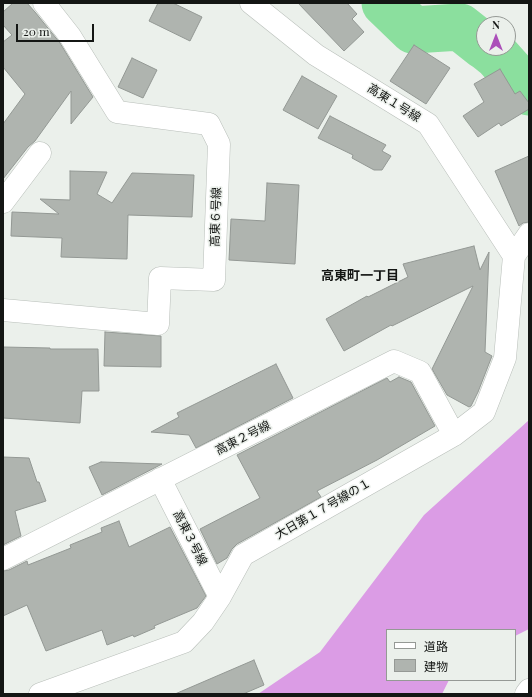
<!DOCTYPE html>
<html>
<head>
<meta charset="utf-8">
<style>
	body { margin:0 }
	#map { position:relative; width:532px; height:697px; overflow:hidden; background:#ebf0eb; font-family:"Playfair Display","Noto Sans JP",serif }
	canvas { display:block }
	.frame { position:absolute; inset:0; border:4px solid #141614; pointer-events:none }
	.legend { position:absolute; left:386px; top:629px; width:130px; height:52px; box-sizing:border-box; background:#ebf0eb; border:1px solid #959995; margin:0; padding:5px 7px; list-style:none; font-size:12px; color:#141614 }
	.legend li { display:flex; align-items:center; gap:8px; height:20px }
	.legend b { width:20px; border:1px solid #959995 }
	.north { position:absolute; left:476px; top:16px; width:40px; height:40px; box-sizing:border-box; background:#ebf0eb; border:1px solid #959995; border-radius:50%; rotate:0deg; font-size:11px; font-weight:700; line-height:16px; text-align:center; color:#141614 }
	.north::after { content:''; display:block; margin:auto; width:14px; height:18px; background:#ab4fb9; clip-path:polygon(50% 0,100% 100%,50% 72%,0 100%) }
	.scale { position:absolute; left:16px; top:24px; width:78px; height:18px; box-sizing:border-box; border:2px solid #141614; border-top:0; padding-left:5px; font-size:12px; line-height:14px; white-space:nowrap; color:#141614; -webkit-text-stroke:3px #ebf0eb; paint-order:stroke }
</style>
</head>
<body>
<div id="map">
<canvas width="532" height="697"></canvas>
<div class="frame"></div>
<ul class="legend">
<li><b style="height:5px;background:#fff"></b>道路</li>
<li><b style="height:11px;background:#afb4af"></b>建物</li>
</ul>
<div class="north">N</div>
<div class="scale">20 m</div>
</div>
<script>
const ctx = document.querySelector('canvas').getContext('2d');
ctx.lineJoin = 'round';
function fillPath(path, color) {
  ctx.fillStyle = color;
  ctx.fill(path, 'evenodd');
}
function shape(rows) {
  const path = new Path2D();
  for (const r of rows) {
    path.moveTo(r[0], r[1]);
    for (let i = 2; i < r.length; i += 2) path.lineTo(r[i], r[i + 1]);
  }
  return path;
}
function stroke(path, color, width, dash) {
  ctx.strokeStyle = color;
  ctx.lineWidth = width;
  ctx.lineCap = dash ? 'butt' : 'round';
  ctx.setLineDash(dash || []);
  ctx.stroke(path);
}
function drawText(font, color, halo, rows, align = 'center') {
  ctx.font = font + ' "Playfair Display","Noto Sans JP",serif';
  ctx.lineWidth = 3;
  ctx.setLineDash([]);
  ctx.textBaseline = 'middle';
  ctx.strokeStyle = halo;
  ctx.fillStyle = color;
  for (const [text, x, y, turn = 0] of rows) {
    ctx.save();
    ctx.translate(x, y);
    ctx.rotate((+turn || 0) * Math.PI / 180);
    ctx.textAlign = isNaN(turn) ? turn : align;
    if (halo) ctx.strokeText(text, 0, 0);
    ctx.fillText(text, 0, 0);
    ctx.restore();
  }
}
const forest = shape([
	[529,420,529,629,515,636,515,630,387,630,387,680,449,680,442,694,258,694,320,652,424,515]
]);
const river = shape([
	[385,3,413,30,460,27,484,46],
	[487,48,497,56,529,92]
]);
const building = shape([
	[13,3,27,3,35,12,60,43,93,97,71,124,71,91,35,141,28,147,3,179,3,124,25,94,3,67,3,42,12,35,3,25,3,12,13,3],
	[158,3,173,3,202,17,190,41,149,21,158,3],
	[298,3,347,3,357,14,352,19,364,32,344,51,298,3],
	[414,45,450,68,426,104,390,81,414,45],
	[132,58,157,70,143,98,118,87,132,58],
	[500,69,515,94,520,91,529,103,529,109,501,126,499,123,478,137,463,116,484,102,474,84,500,69],
	[302,76,337,96,318,129,283,110,302,76],
	[330,116,386,145,382,151,391,156,382,170,374,170,352,158,353,155,318,138,330,116],
	[529,156,529,222,523,223,519,226,495,171,529,156],
	[70,171,107,172,97,194,112,203,132,173,194,175,192,217,128,215,127,259,61,257,62,238,11,236,12,212,59,214,40,199,70,200,70,171],
	[267,183,299,185,295,264,229,260,231,219,265,221,267,183],
	[474,246,480,270,489,252,485,352,492,356,478,392,471,406,469,407,447,395,432,369,473,286,392,326,391,325,344,351,326,319,367,296,368,297,408,277,403,264,474,246],
	[105,332,161,336,161,367,104,366,105,332],
	[3,347,50,348,50,349,98,349,99,391,82,391,80,423,3,418,3,347],
	[276,364,293,398,196,448,189,435,151,432,179,417,177,413,276,364],
	[399,377,411,382,435,426,377,460,317,491,321,497,237,544,232,549,227,558,217,564,200,529,260,498,237,455,387,378,390,382,399,377],
	[3,457,29,458,37,482,39,482,46,501,15,511,21,536,3,545,3,457],
	[101,462,103,462,162,464,102,495,89,467,101,462],
	[119,521,129,547,170,527,206,596,197,608,154,626,155,628,134,637,133,635,107,645,102,630,46,651,27,605,3,616,3,571,9,570,27,561,28,565,71,548,70,545,102,532,101,528,119,521],
	[254,660,264,685,243,694,175,694,254,660]
]);
const minor = shape([
	[251,3,316,55,428,124,514,256],
	[3,202,40,153],
	[3,310,158,324,160,278,214,280,219,144,209,124,117,112,70,36,44,3],
	[160,479,220,597],
	[3,559,394,361,420,372,454,435],
	[40,694,184,642,203,622,220,597,243,555,454,435,484,412,505,358,514,256,529,234],
	[526,694,529,690]
]);
const streetNames = [
	["高東１号線",394,103,32],
	["高東６号線",216,217,-88],
	["高東２号線",243,438,-27],
	["大日第１７号線の１",323,509,-30],
	["高東３号線",190,538,63]
];
const neighbourhoodNames = [
	["高東町一丁目",360,276]
];
fillPath(forest, '#db9ce5');
stroke(river, '#8bdf9e', 47);
fillPath(building, '#afb4af');
stroke(building, '#939894', 1);
stroke(minor, '#b8beb9', 23);
stroke(minor, '#fff', 22);
drawText('12px', '#141614', '#ebf0eb', streetNames);
drawText('bold 13px', '#141614', '#ebf0eb', neighbourhoodNames);
</script>
</body>
</html>
